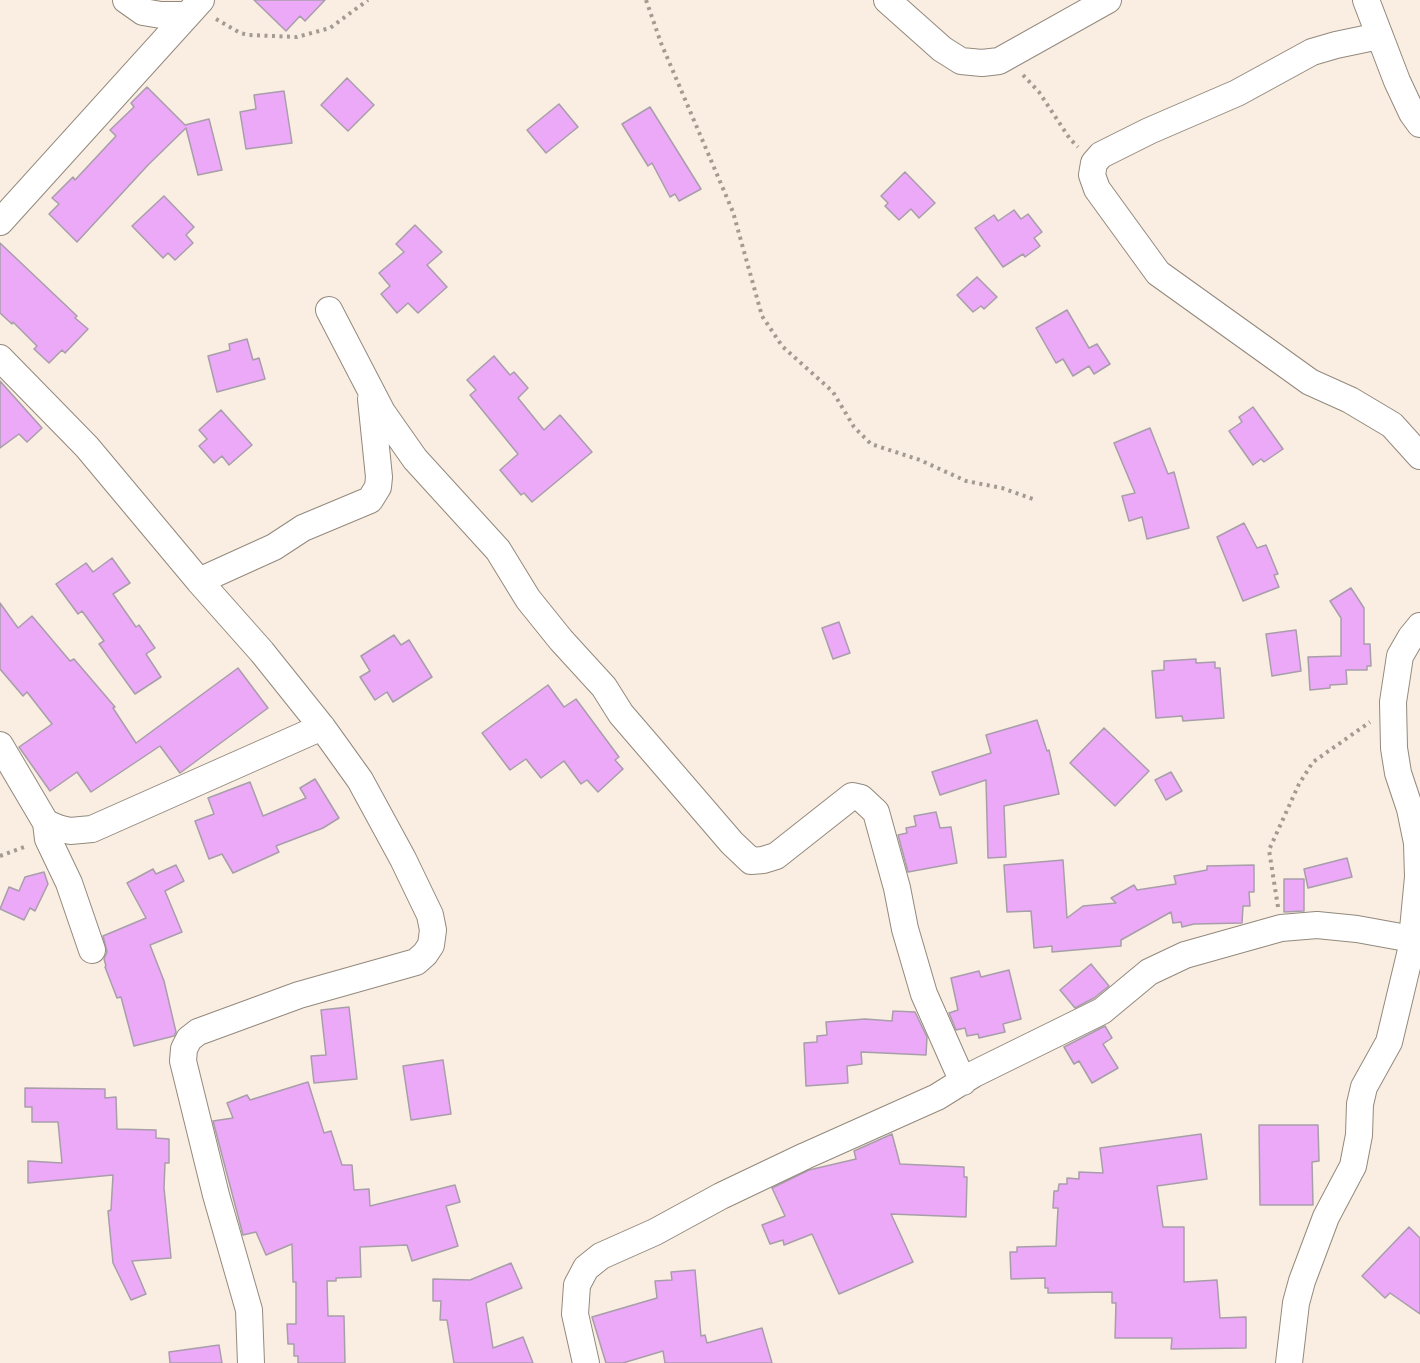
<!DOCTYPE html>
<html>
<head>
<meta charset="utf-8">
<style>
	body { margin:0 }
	canvas { display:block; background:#f9eee1 }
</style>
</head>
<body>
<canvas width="1420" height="1363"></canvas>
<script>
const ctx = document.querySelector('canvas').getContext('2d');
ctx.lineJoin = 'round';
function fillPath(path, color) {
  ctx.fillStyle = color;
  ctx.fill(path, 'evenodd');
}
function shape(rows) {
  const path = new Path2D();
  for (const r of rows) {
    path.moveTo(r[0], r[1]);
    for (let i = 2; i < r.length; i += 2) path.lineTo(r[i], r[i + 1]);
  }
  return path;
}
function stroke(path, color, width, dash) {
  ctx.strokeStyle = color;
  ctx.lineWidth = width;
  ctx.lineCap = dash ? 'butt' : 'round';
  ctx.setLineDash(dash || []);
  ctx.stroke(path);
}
const building = shape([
	[254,0,325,0,305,21,300,16,286,31,254,0],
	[347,78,374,105,348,131,321,105,347,78],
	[147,87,185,125,209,119,222,170,198,175,186,128,148,165,77,242,49,214,59,204,52,198,73,177,75,180,116,136,110,130,134,107,131,103,147,87],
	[284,91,292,143,246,149,240,112,256,109,254,95,284,91],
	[559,104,578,127,546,153,527,130,559,104],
	[650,107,701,189,679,201,675,194,670,197,652,163,648,166,622,124,650,107],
	[905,172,935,203,919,218,911,209,899,220,885,206,888,203,881,196,905,172],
	[164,196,194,227,186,235,193,243,175,260,168,253,163,258,132,226,164,196],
	[1014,210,1021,219,1028,214,1042,232,1034,238,1040,246,1025,257,1023,254,1003,267,975,228,994,215,998,221,1014,210],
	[415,225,442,252,427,265,447,287,418,313,408,303,397,313,381,294,390,286,379,273,404,252,396,244,415,225],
	[0,243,77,316,75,318,88,329,65,353,62,350,49,363,34,349,37,346,13,322,12,324,0,313,0,243],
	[977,277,997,297,984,309,981,306,973,312,957,295,977,277],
	[1067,310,1089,348,1097,344,1110,364,1094,374,1089,366,1073,376,1063,359,1056,363,1036,328,1067,310],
	[247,339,253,360,259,358,265,379,217,392,208,356,230,350,229,344,247,339],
	[494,356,510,375,514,372,528,388,518,398,544,430,560,415,592,452,532,502,524,493,521,495,500,470,518,454,470,395,476,390,467,380,494,356],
	[0,381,42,428,27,442,19,434,0,448,0,381],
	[1253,407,1283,449,1264,462,1261,459,1253,465,1229,431,1242,422,1239,417,1253,407],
	[221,410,252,445,229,465,222,456,214,463,199,446,207,439,199,430,221,410],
	[1150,428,1168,474,1174,472,1189,528,1147,539,1142,517,1129,521,1122,496,1135,493,1114,443,1150,428],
	[1244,523,1257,548,1266,545,1278,574,1274,575,1279,587,1243,601,1217,537,1244,523],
	[112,558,130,583,113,594,136,627,139,625,155,648,146,654,161,677,135,694,99,644,104,641,82,611,78,614,56,584,86,563,93,572,112,558],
	[1351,588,1364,608,1364,644,1370,644,1371,666,1367,666,1367,670,1346,670,1347,684,1330,685,1330,688,1310,690,1308,657,1341,656,1341,618,1330,601,1351,588],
	[0,603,18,628,32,616,70,661,74,659,115,707,113,708,136,743,238,668,268,708,180,773,160,746,91,792,77,772,50,791,19,747,52,724,27,692,23,696,0,669,0,603],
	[839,622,850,653,833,659,822,628,839,622],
	[1296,630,1301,671,1272,676,1266,634,1296,630],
	[394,635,401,645,409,640,432,677,393,702,387,692,375,700,360,677,370,671,361,656,394,635],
	[1196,659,1196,663,1215,662,1215,668,1220,668,1224,718,1183,721,1182,716,1156,718,1152,671,1164,670,1164,661,1196,659],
	[548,685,564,707,576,699,619,757,615,760,623,769,598,792,587,780,581,784,564,761,541,778,526,759,510,770,482,733,548,685],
	[1037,720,1047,751,1049,750,1059,794,1004,806,1006,857,988,858,986,780,940,795,932,772,991,753,986,735,1037,720],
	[1104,728,1149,771,1115,806,1070,763,1104,728],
	[1171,772,1182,791,1166,800,1155,780,1171,772],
	[315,779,339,818,323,828,276,846,279,852,233,873,222,854,209,859,195,821,214,814,208,798,250,782,263,816,306,798,300,788,315,779],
	[936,812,940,828,951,827,957,863,908,872,898,835,907,833,906,828,916,826,914,816,936,812],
	[1347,858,1352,877,1308,888,1304,869,1347,858],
	[1063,860,1067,918,1083,906,1116,903,1111,898,1134,885,1137,890,1176,884,1174,876,1207,870,1207,866,1254,865,1254,892,1249,892,1250,906,1243,906,1242,923,1194,924,1182,927,1181,922,1173,923,1171,912,1121,940,1121,946,1052,952,1052,946,1034,948,1031,911,1007,912,1004,865,1063,860],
	[176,865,184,881,165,891,182,932,150,945,164,981,176,1032,174,1036,134,1046,121,997,117,998,105,967,106,966,104,959,107,952,103,936,146,918,127,883,153,869,156,874,176,865],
	[44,872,48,884,35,911,30,908,24,920,0,909,9,887,19,891,25,877,44,872],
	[1284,879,1304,879,1304,911,1284,912,1284,879],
	[1091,964,1109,986,1094,998,1075,1008,1060,990,1091,964],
	[1009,970,1021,1019,1003,1024,1005,1032,979,1038,978,1034,967,1036,965,1028,956,1030,949,1013,958,1010,951,978,979,971,981,977,1009,970],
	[349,1007,357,1079,314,1083,311,1056,326,1055,321,1010,349,1007],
	[893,1011,915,1012,927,1037,926,1055,861,1052,862,1064,847,1066,848,1083,806,1086,804,1043,817,1042,817,1036,827,1035,826,1022,865,1019,892,1021,893,1011],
	[1105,1026,1112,1038,1103,1044,1118,1068,1092,1083,1079,1061,1074,1064,1064,1047,1105,1026],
	[443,1060,451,1114,411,1120,403,1066,443,1060],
	[308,1082,324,1133,331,1131,342,1165,352,1165,354,1190,369,1189,370,1206,455,1185,460,1202,446,1206,458,1246,412,1261,407,1245,360,1247,361,1277,336,1278,336,1281,327,1281,328,1316,344,1316,345,1363,298,1363,298,1356,294,1356,294,1344,288,1344,287,1324,296,1324,296,1282,293,1282,292,1244,266,1255,256,1232,243,1235,213,1121,233,1118,227,1103,247,1095,250,1100,308,1082],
	[25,1088,105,1089,105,1098,116,1097,117,1129,156,1130,156,1138,169,1139,169,1163,165,1163,164,1188,171,1258,132,1261,146,1294,131,1300,113,1263,108,1211,111,1210,113,1175,28,1183,28,1161,62,1163,58,1122,32,1122,32,1107,25,1107,25,1088],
	[1259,1125,1318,1125,1319,1161,1312,1162,1313,1205,1260,1205,1259,1125],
	[892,1134,900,1164,964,1167,964,1177,967,1177,966,1217,891,1214,913,1262,839,1294,812,1234,784,1245,783,1240,770,1244,762,1225,785,1216,772,1188,809,1170,856,1159,854,1151,892,1134],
	[1201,1134,1207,1179,1157,1186,1163,1227,1184,1227,1184,1282,1217,1280,1220,1318,1246,1317,1246,1348,1171,1349,1172,1338,1115,1338,1116,1303,1112,1303,1112,1292,1048,1293,1048,1288,1045,1288,1045,1278,1011,1279,1010,1252,1017,1252,1017,1247,1056,1246,1058,1208,1053,1208,1054,1191,1058,1191,1059,1184,1067,1184,1067,1178,1079,1179,1079,1172,1103,1173,1100,1148,1201,1134],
	[1409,1227,1420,1238,1420,1314,1390,1293,1385,1298,1362,1276,1409,1227],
	[511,1263,522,1288,486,1303,493,1348,523,1337,533,1363,454,1363,447,1320,440,1320,441,1301,433,1301,433,1279,470,1280,511,1263],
	[695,1270,701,1336,705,1335,707,1343,762,1328,772,1363,665,1363,663,1351,623,1363,606,1363,592,1317,657,1298,655,1281,672,1280,671,1272,695,1270],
	[219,1345,222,1363,170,1363,169,1352,219,1345]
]);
const path = shape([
	[646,0,661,43,733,212,762,316,782,346,833,392,854,427,871,444,920,460,966,481,1002,488,1036,500],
	[216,19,240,33,249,35,297,37,330,28,368,0],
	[1023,75,1039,92,1070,139,1078,147],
	[0,856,27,846],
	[1278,907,1269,850,1299,784,1313,762,1370,722]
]);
const minor = shape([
	[126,0,143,12,161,15,187,15],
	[887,0,942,49,961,61,982,63,999,61,1108,0],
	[1366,0,1397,81,1412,113,1420,124],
	[1379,36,1336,45,1312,52,1237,93,1149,131,1101,155,1094,163,1092,175,1097,189,1158,273,1310,382,1350,400,1392,425,1420,456],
	[0,222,201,0],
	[329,310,382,412,415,459,498,550,528,599,561,640,604,687,621,714,732,843,751,861,763,860,776,856,852,796,861,798,876,812,897,888,905,929,924,994,963,1082],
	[0,358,87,447,199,581,262,652,322,727,360,780,403,859,430,915,433,930,431,945,425,954,416,962,299,995,198,1032,189,1039,184,1049,183,1061,216,1195,249,1310,251,1363],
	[199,581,274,547,303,528,370,500,378,487,379,477,371,399],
	[0,745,46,823,58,828,70,831,92,829,322,727],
	[46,823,48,839,69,883,92,950],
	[586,1363,575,1314,577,1285,586,1268,601,1256,655,1232,721,1196,805,1156,937,1097,974,1074,1102,1011,1149,972,1185,955,1281,928,1317,925,1357,929,1412,939],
	[1289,1363,1296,1303,1302,1281,1326,1217,1353,1166,1359,1135,1360,1104,1364,1087,1389,1042,1411,950,1418,877,1417,843,1410,809,1398,773,1394,748,1393,702,1400,656,1411,637,1420,626]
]);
fillPath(building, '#eba9f8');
stroke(building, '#a89eaa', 1.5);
stroke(minor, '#93897d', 28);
stroke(path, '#a39b91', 4, [3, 4.5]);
stroke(minor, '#fff', 26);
</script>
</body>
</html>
